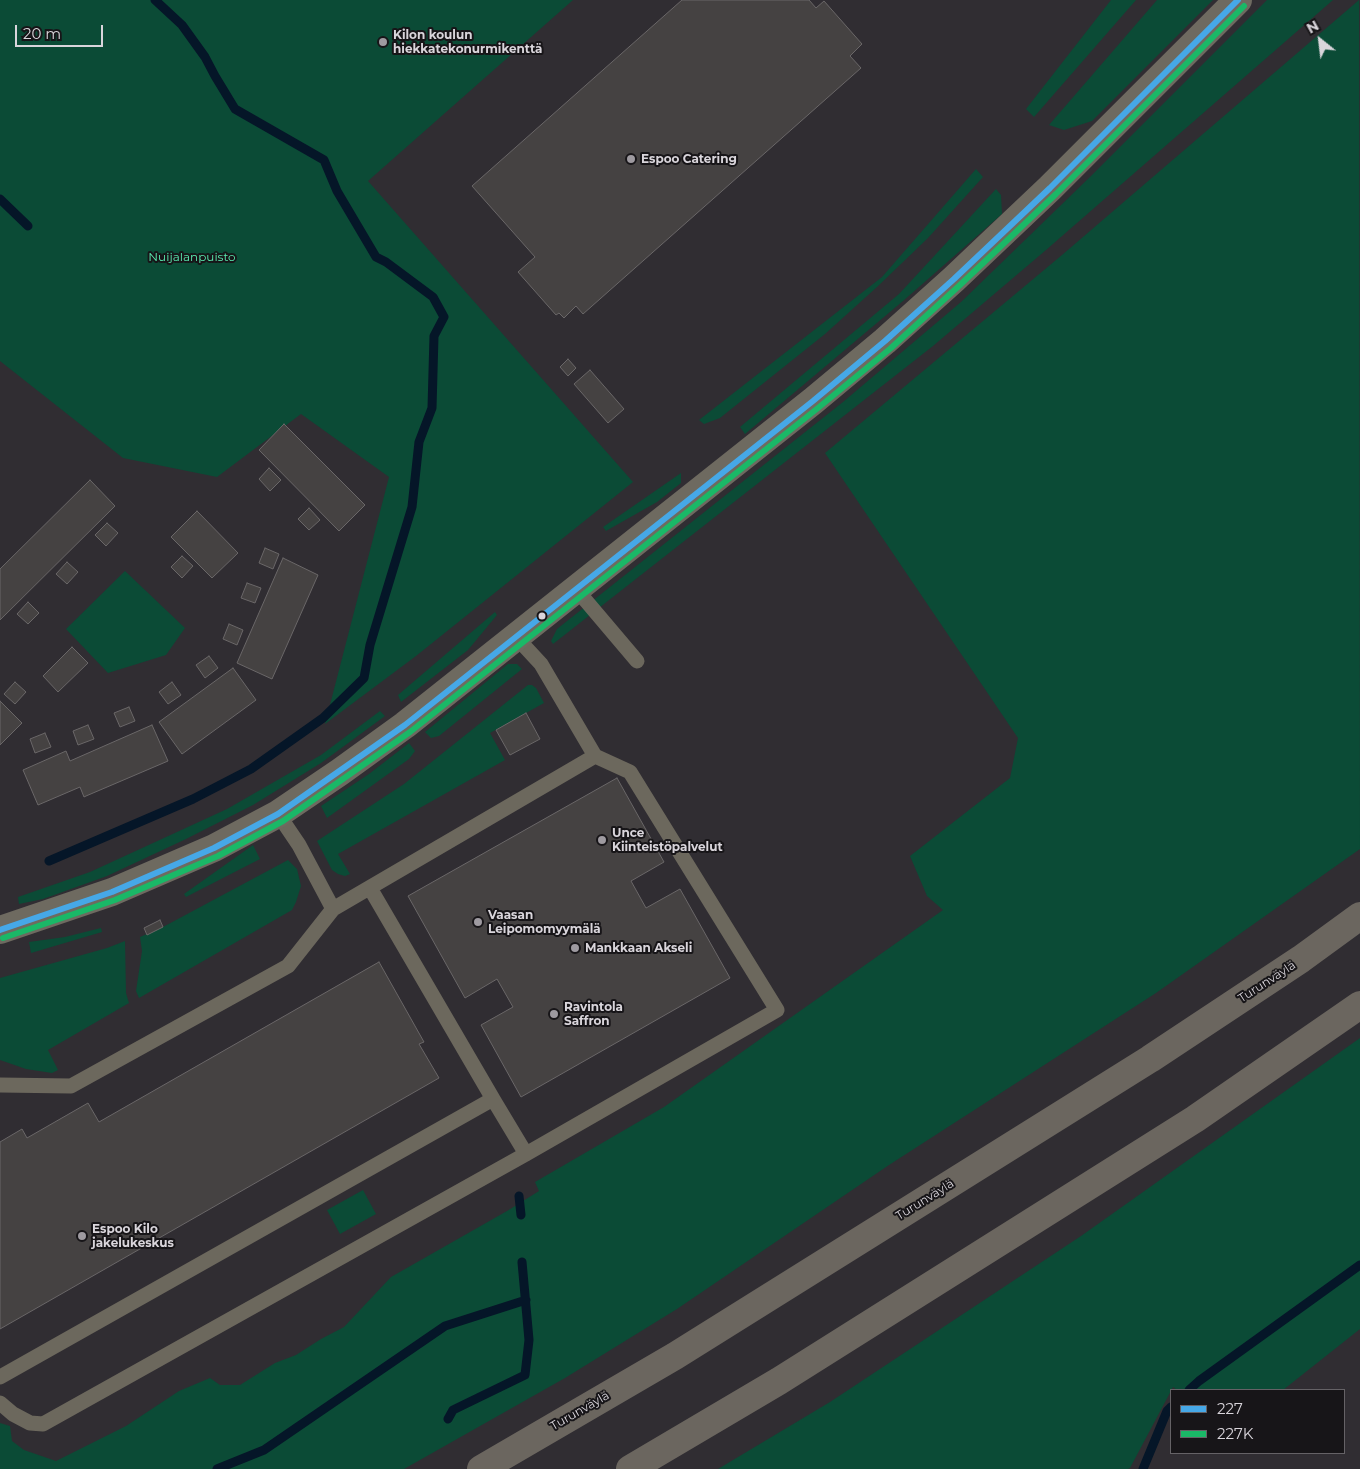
<!DOCTYPE html>
<html>
<head>
<meta charset="utf-8">
<style>
	body { margin:0 }
	#map { position:relative; width:1360px; height:1469px; overflow:hidden; background:#302d32; font-family:Montserrat,sans-serif }
	canvas { display:block }
	.legend { position:absolute; left:1170px; top:1389px; width:175px; height:65px; box-sizing:border-box; background:#171518; border:1px solid #656266; margin:0; padding:6px 9px; list-style:none; font-size:15px; color:#d9d5db }
	.legend li { display:flex; align-items:center; gap:10px; height:25px }
	.legend b { width:25px; border:1px solid #656266 }
	.north { position:absolute; left:1295px; top:15px; width:50px; height:50px; -webkit-text-stroke:4px #171518; paint-order:stroke; rotate:331deg; font-size:14px; font-weight:700; line-height:20px; text-align:center; color:#d9d5db }
	.north::after { content:''; display:block; margin:auto; width:18px; height:22px; background:#d9d5db; clip-path:polygon(50% 0,100% 100%,50% 72%,0 100%) }
	.scale { position:absolute; left:15px; top:25px; width:88px; height:22px; box-sizing:border-box; border:2px solid #d9d5db; border-top:0; padding-left:6px; font-size:15px; line-height:18px; white-space:nowrap; color:#d9d5db; -webkit-text-stroke:4px #171518; paint-order:stroke }
</style>
</head>
<body>
<div id="map">
<canvas width="1360" height="1469"></canvas>
<ul class="legend">
<li><b style="height:6px;background:#46a8e7"></b>227</li>
<li><b style="height:6px;background:#1ab867"></b>227K</li>
</ul>
<div class="north">N</div>
<div class="scale">20 m</div>
</div>
<script>
const ctx = document.querySelector('canvas').getContext('2d');
ctx.lineJoin = 'round';
function fillPath(path, color) {
  ctx.fillStyle = color;
  ctx.fill(path, 'evenodd');
}
function shape(rows) {
  const path = new Path2D();
  for (const r of rows) {
    path.moveTo(r[0], r[1]);
    for (let i = 2; i < r.length; i += 2) path.lineTo(r[i], r[i + 1]);
  }
  return path;
}
function stroke(path, color, width, dash) {
  ctx.strokeStyle = color;
  ctx.lineWidth = width;
  ctx.lineCap = dash ? 'butt' : 'round';
  ctx.setLineDash(dash || []);
  ctx.stroke(path);
}
function drawText(font, color, halo, rows, align = 'center') {
  ctx.font = font + ' Montserrat,sans-serif';
  ctx.lineWidth = 4;
  ctx.setLineDash([]);
  ctx.textBaseline = 'middle';
  ctx.strokeStyle = halo;
  ctx.fillStyle = color;
  for (const [text, x, y, turn = 0] of rows) {
    ctx.save();
    ctx.translate(x, y);
    ctx.rotate((+turn || 0) * Math.PI / 180);
    ctx.textAlign = isNaN(turn) ? turn : align;
    if (halo) ctx.strokeText(text, 0, 0);
    ctx.fillText(text, 0, 0);
    ctx.restore();
  }
}
const green = shape([
	[0,0,573,0,368,181,633,482,416,656,325,724,389,477,301,414,217,477,123,458,0,361],
	[1111,0,1136,0,1034,117,1026,109],
	[1157,0,1213,0,1092,121,1064,130,1049,125],
	[1267,0,1333,0,1046,250,933,346,553,644,551,641,557,629,843,402,961,302,1091,176],
	[1359,0,1360,849,1156,993,889,1165,677,1309,565,1378,404,1469,0,1469,0,1423,10,1426,12,1441,24,1450,56,1461,126,1426,179,1391,210,1378,220,1385,240,1385,275,1363,296,1355,321,1339,344,1327,391,1277,507,1211,539,1191,535,1182,664,1107,943,910,927,896,910,856,1010,778,1018,738,825,453,1062,255],
	[976,169,983,177,928,238,877,287,825,334,720,418,704,424,699,420,882,277],
	[996,189,1001,195,1002,214,903,301,745,434,740,427,899,294],
	[681,473,681,483,657,502,606,531,603,527],
	[125,571,185,628,166,655,108,673,66,629],
	[495,612,497,615,468,650,401,702,398,695],
	[508,664,517,664,522,669,439,736,431,738,425,732],
	[528,685,532,685,536,688,544,703,490,733,505,760,338,854,350,874,345,876,338,874,332,870,317,841,404,784],
	[380,711,385,716,321,763,253,805,186,839,107,876,43,899,19,904,18,897,90,872,227,809,321,755],
	[409,743,415,751,409,759,327,818,321,806,369,774],
	[253,845,260,859,186,897,184,894],
	[288,860,297,869,301,886,296,902,292,910,139,998,136,991,142,951,140,937,163,927],
	[101,928,102,932,31,953,29,942,65,937],
	[125,941,126,993,129,1003,48,1050,58,1070,52,1073,26,1069,0,1060,0,978,107,948],
	[1360,1038,1360,1329,1283,1390,1177,1390,1173,1387,1130,1468,1128,1469,718,1469,830,1402,1081,1236],
	[363,1190,376,1214,340,1234,327,1210]
]);
const stream = shape([
	[0,199,28,226],
	[49,861,193,799,251,769,323,718,364,678,370,645,412,507,419,442,432,408,434,336,444,317,433,297,386,262,376,257,337,191,324,160,235,109,215,76,205,57,182,25,155,0],
	[519,1196,521,1215],
	[1189,1390,1199,1381,1360,1265],
	[448,1419,453,1410,525,1375,529,1340,522,1262],
	[217,1469,264,1450,445,1326,526,1300],
	[1143,1469,1167,1411,1171,1407]
]);
const building = shape([
	[682,0,809,0,816,8,824,1,862,44,850,56,861,68,583,314,576,306,564,318,559,313,556,315,518,272,535,257,472,186,682,0],
	[568,359,576,368,568,376,560,367,568,359],
	[590,370,624,409,608,423,574,384,590,370],
	[284,424,365,505,339,531,259,450,284,424],
	[269,468,281,480,270,491,259,479,269,468],
	[90,480,115,506,0,620,0,569,90,480],
	[309,508,320,520,309,530,298,519,309,508],
	[197,511,238,553,212,578,171,537,197,511],
	[107,523,118,533,106,546,95,535,107,523],
	[265,548,279,554,273,569,259,563,265,548],
	[182,556,193,566,182,578,171,567,182,556],
	[283,558,318,575,272,679,237,663,283,558],
	[67,562,78,572,67,584,56,574,67,562],
	[247,583,261,588,255,603,241,598,247,583],
	[28,602,39,613,28,624,17,614,28,602],
	[229,624,243,630,237,645,223,639,229,624],
	[72,647,88,663,58,692,43,676,72,647],
	[209,656,218,668,205,678,196,665,209,656],
	[233,668,256,700,182,754,159,722,233,668],
	[15,682,26,692,15,704,4,694,15,682],
	[172,682,181,695,168,704,159,692,172,682],
	[0,701,22,723,0,745,0,701],
	[129,707,135,721,120,727,114,713,129,707],
	[526,713,540,739,510,755,496,730,526,713],
	[88,725,94,739,78,745,73,731,88,725],
	[152,725,168,761,86,796,84,797,80,787,38,805,23,770,66,751,70,761,152,725],
	[45,733,51,747,35,753,30,739,45,733],
	[617,778,664,862,631,881,646,908,680,889,730,978,521,1097,481,1025,513,1007,497,979,465,998,408,896,617,778],
	[160,920,163,927,147,935,144,928,160,920],
	[379,962,424,1042,419,1044,439,1078,0,1329,0,1142,22,1129,27,1138,88,1103,99,1122,379,962]
]);
const service = shape([
	[576,589,637,661],
	[278,814,299,845,333,909],
	[370,888,493,1099],
	[0,1085,71,1086,288,966,333,909,595,756,541,664,516,637],
	[0,1377,493,1099,526,1154],
	[0,1403,13,1414,30,1423,43,1424,526,1154,777,1010,630,772,595,756]
]);
const secondary = shape([
	[0,930,112,892,214,848,278,814,340,772,405,725,813,401,885,341,954,279,1050,188,1238,0]
]);
const motorway = shape([
	[481,1469,675,1356,1150,1059,1301,959,1360,916],
	[630,1469,779,1381,1195,1119,1360,1005]
]);
const bus1 = shape([
	[0,930,112,892,214,848,278,814,405,725,813,401,885,341,954,279,1050,188,1238,0]
]);
const bus2 = shape([
	[3,938,115,900,218,856,283,821,410,732,818,408,891,348,960,285,1056,194,1244,6]
]);
const markers = [
	[383,42,5,"#9e9aa0"],
	[631,159,5,"#9e9aa0"],
	[542,616,4.5,"#d9d5db"],
	[602,840,5,"#9e9aa0"],
	[478,922,5,"#9e9aa0"],
	[575,948,5,"#9e9aa0"],
	[554,1014,5,"#9e9aa0"],
	[82,1236,5,"#9e9aa0"]
];
const poiNames = [
	["Kilon koulun",393,35],
	["hiekkatekonurmikenttä",393,49],
	["Espoo Catering",641,159],
	["Unce",612,833],
	["Kiinteistöpalvelut",612,847],
	["Vaasan",488,915],
	["Leipomomyymälä",488,929],
	["Mankkaan Akseli",585,948],
	["Ravintola",564,1007],
	["Saffron",564,1021],
	["Espoo Kilo",92,1229],
	["jakelukeskus",92,1243]
];
const parkNames = [
	["Nuijalanpuisto",192,257]
];
const streetNames = [
	["Turunväylä",1267,982,-33],
	["Turunväylä",925,1200,-32],
	["Turunväylä",580,1411,-30]
];
fillPath(green, '#0b4b36');
stroke(stream, '#051628', 9);
fillPath(building, '#454242');
stroke(building, '#6a6768', 1);
stroke(service, '#6c685d', 15);
stroke(secondary, '#6e6a60', 28);
stroke(motorway, '#6b665f', 28);
stroke(bus1, '#46a8e7', 6);
stroke(bus2, '#1ab867', 6);
for (const [x, y, r, color] of markers) {
  const dot = new Path2D();
  dot.arc(x, y, r, 0, 2 * Math.PI);
  ctx.fillStyle = color;
  ctx.fill(dot);
  stroke(dot, '#171518', 2);
}
drawText('bold 12px', '#d9d5db', '#171518', poiNames, 'left');
drawText('12px', '#5beeb2', '#171518', parkNames);
drawText('12px', '#d9d5db', '#171518', streetNames);
</script>
</body>
</html>
